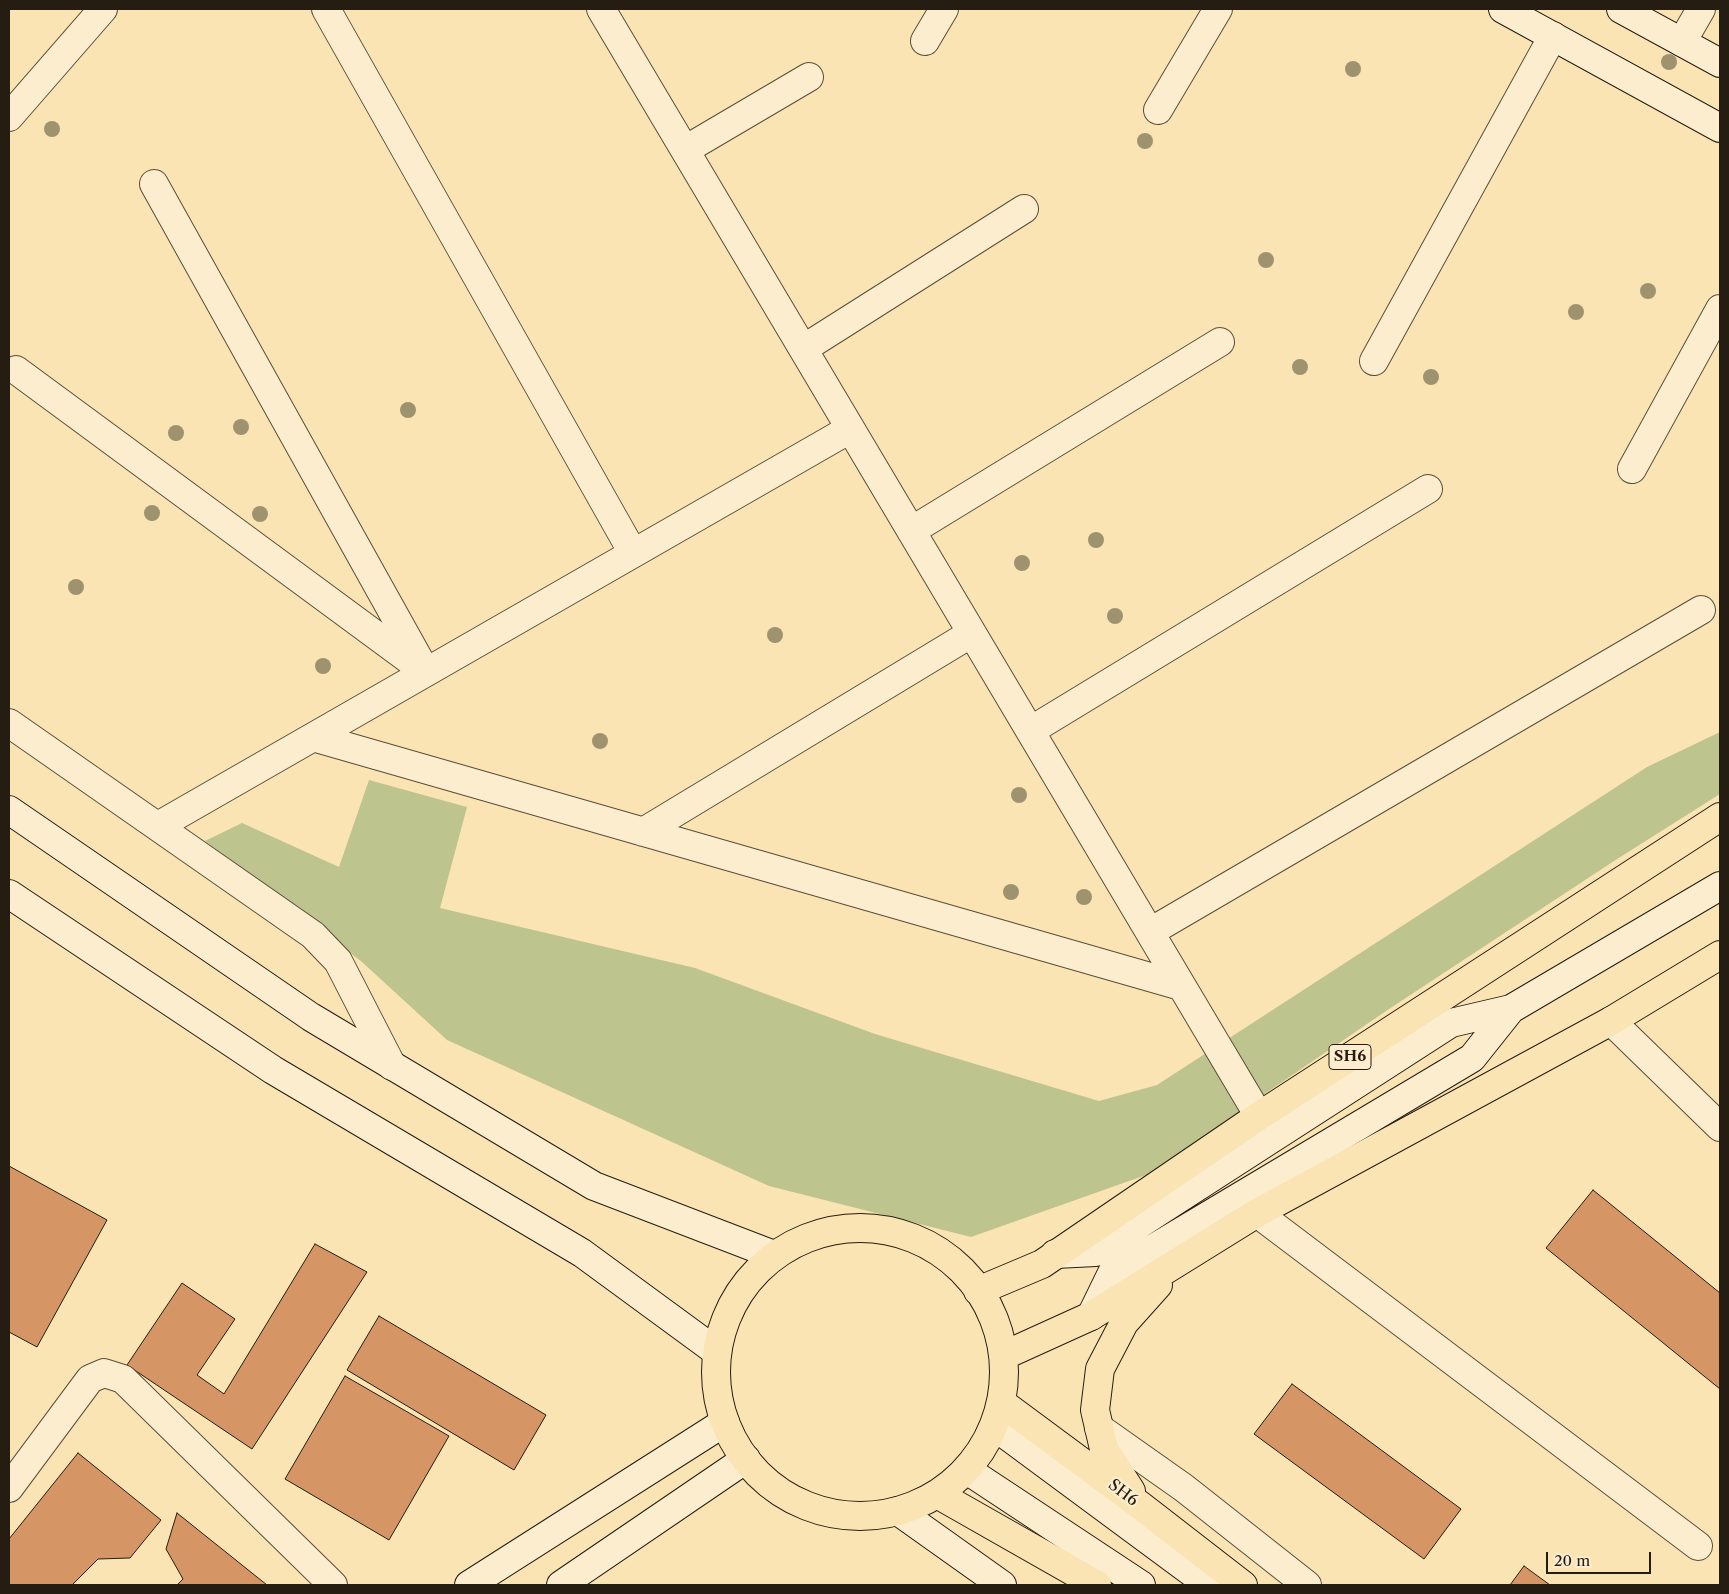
<!DOCTYPE html>
<html>
<head>
<meta charset="utf-8">
<style>
	body { margin:0 }
	#map { position:relative; width:1729px; height:1594px; overflow:hidden; background:#fbe4b3; font-family:"Libre Caslon Text",serif }
	canvas { display:block }
	.frame { position:absolute; inset:0; border:10px solid #251c12; pointer-events:none }
	.scale { position:absolute; left:1546px; top:1552px; width:105px; height:22px; box-sizing:border-box; border:2px solid #251c12; border-top:0; padding-left:6px; font-size:15px; line-height:18px; white-space:nowrap; color:#251c12; -webkit-text-stroke:4px #fcedce; paint-order:stroke }
</style>
</head>
<body>
<div id="map">
<canvas width="1729" height="1594"></canvas>
<div class="frame"></div>
<div class="scale">20 m</div>
</div>
<script>
const ctx = document.querySelector('canvas').getContext('2d');
ctx.lineJoin = 'round';
function fillPath(path, color) {
  ctx.fillStyle = color;
  ctx.fill(path, 'evenodd');
}
function shape(rows) {
  const path = new Path2D();
  for (const r of rows) {
    if (r.length === 3) {
      path.moveTo(r[0] + r[2], r[1]);
      path.arc(r[0], r[1], r[2], 0, 2 * Math.PI);
      continue;
    }
    path.moveTo(r[0], r[1]);
    for (let i = 2; i < r.length; i += 2) path.lineTo(r[i], r[i + 1]);
  }
  return path;
}
function stroke(path, color, width, dash) {
  ctx.strokeStyle = color;
  ctx.lineWidth = width;
  ctx.lineCap = dash ? 'butt' : 'round';
  ctx.setLineDash(dash || []);
  ctx.stroke(path);
}
function drawText(font, color, halo, rows, align = 'center') {
  ctx.font = font + ' "Libre Caslon Text",serif';
  ctx.lineWidth = 4.5;
  ctx.setLineDash([]);
  ctx.textBaseline = 'middle';
  ctx.strokeStyle = halo;
  ctx.fillStyle = color;
  for (const [text, x, y, turn = 0] of rows) {
    ctx.save();
    ctx.translate(x, y);
    ctx.rotate((+turn || 0) * Math.PI / 180);
    ctx.textAlign = isNaN(turn) ? turn : align;
    if (halo) ctx.strokeText(text, 0, 0);
    ctx.fillText(text, 0, 0);
    ctx.restore();
  }
}
const green = shape([
	[1720,732,1720,794,1614,861,1386,1011,1146,1175,971,1237,769,1186,447,1040,362,962,205,841,242,823,339,867,369,780,467,807,440,908,695,968,875,1034,1099,1101,1157,1085,1647,767]
]);
const building = shape([
	[9,1166,107,1220,37,1347,9,1332,9,1166],
	[1593,1190,1720,1293,1720,1389,1546,1248,1593,1190],
	[315,1244,367,1272,252,1449,127,1365,182,1283,235,1319,197,1375,224,1394,315,1244],
	[379,1316,546,1415,514,1470,347,1370,379,1316],
	[345,1376,449,1436,389,1540,285,1479,345,1376],
	[1292,1384,1461,1509,1424,1559,1254,1434,1292,1384],
	[78,1453,161,1520,130,1558,98,1559,72,1585,9,1585,9,1539,78,1453],
	[177,1513,267,1585,177,1585,183,1579,166,1549,177,1513],
	[1524,1566,1550,1585,1510,1585,1524,1566]
]);
const street = shape([
	[326,9,633,553],
	[601,9,1259,1116],
	[925,41,944,9],
	[1682,42,1701,9],
	[1158,110,1218,9],
	[9,117,103,9],
	[685,150,809,77],
	[154,184,426,672],
	[803,349,1024,209],
	[1374,361,1553,36],
	[16,370,419,667],
	[1632,469,1720,309],
	[911,531,1220,342],
	[9,723,313,935,338,961,392,1066],
	[1030,731,1428,489],
	[313,737,1181,986],
	[158,826,850,429],
	[643,832,972,633],
	[1150,932,1701,610],
	[1611,1021,1720,1127],
	[1257,1213,1698,1546],
	[1099,1428,1184,1488,1307,1585],
	[9,1488,90,1379,104,1373,123,1379,333,1585]
]);
const secondary = shape([
	[1503,9,1720,128],
	[1621,9,1720,63],
	[9,810,311,1017,594,1186,774,1255],
	[9,894,273,1070,582,1253,717,1352],
	[1055,1254,1096,1252,1451,1023,1511,1009,1720,886],
	[1091,1316,1112,1273,1472,1058,1511,1009],
	[994,1426,1209,1585],
	[967,1470,1141,1585],
	[898,1511,1002,1585],
	[469,1585,725,1422],
	[561,1585,746,1459]
]);
const primary = shape([
	[860,1372,144],
	[978,1291,1042,1264,1259,1116,1720,817],
	[1005,1355,1091,1316,1257,1213,1611,1021,1720,955],
	[1002,1403,1141,1506,1243,1585],
	[1131,1491,1104,1449,1095,1410,1100,1369,1124,1323,1158,1285],
	[937,1494,1097,1585]
]);
const trees = [
	[1669,62],
	[1353,69],
	[52,129],
	[1145,141],
	[1266,260],
	[1648,291],
	[1576,312],
	[1300,367],
	[1431,377],
	[408,410],
	[241,427],
	[176,433],
	[152,513],
	[260,514],
	[1096,540],
	[1022,563],
	[76,587],
	[1115,616],
	[775,635],
	[323,666],
	[600,741],
	[1019,795],
	[1011,892],
	[1084,897]
];
const shields = [
	[1350,1057,42]
];
const shieldNames = [
	["SH6",1350,1057]
];
const streetNames = [
	["SH6",1123,1493,37]
];
fillPath(green, '#bdc48e');
fillPath(building, '#d59565');
stroke(building, '#251c12', 1);
stroke(street, '#5a4e3a', 30);
stroke(secondary, '#251c12', 30);
stroke(primary, '#251c12', 30);
stroke(street, '#fcedce', 28);
stroke(secondary, '#fcedce', 28);
stroke(primary, '#fbe4b3', 28);
ctx.fillStyle = '#9f926f';
for (const [x, y] of trees) {
  ctx.beginPath();
  ctx.arc(x, y, 8, 0, 2 * Math.PI);
  ctx.fill();
}
for (const [x, y, w] of shields) {
  const box = new Path2D();
  box.roundRect(x - w / 2, y - 12.5, w, 25, 4);
  ctx.fillStyle = '#fcedce';
  ctx.fill(box);
  stroke(box, '#251c12', 1);
}
drawText('bold 15px', '#251c12', null, shieldNames);
drawText('16px', '#251c12', '#fcedce', streetNames);
</script>
</body>
</html>
